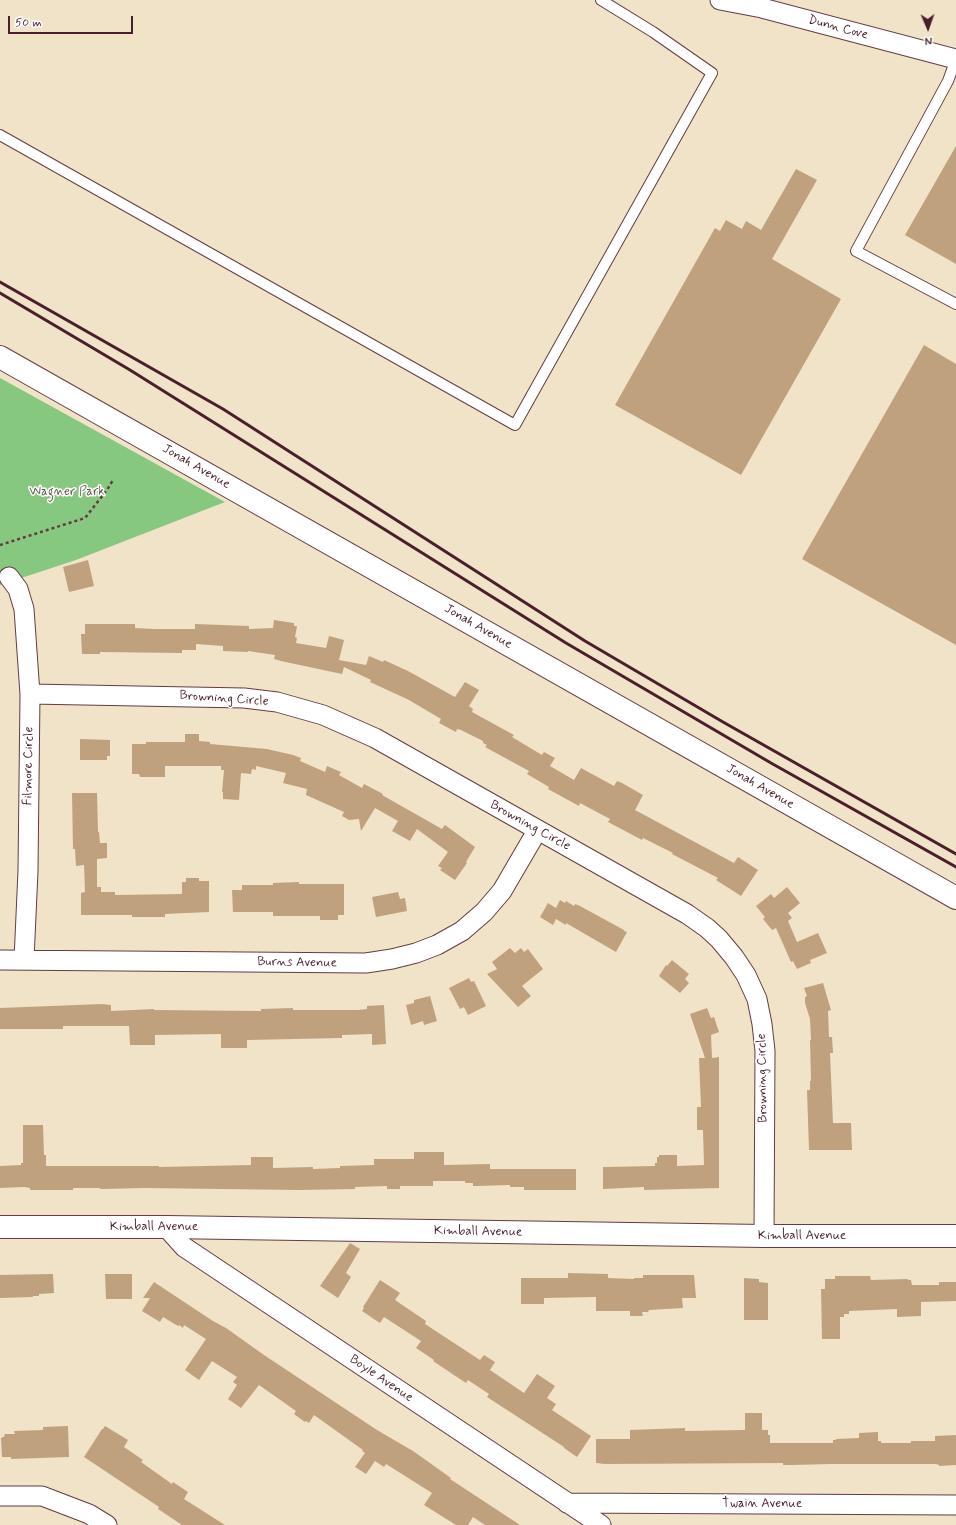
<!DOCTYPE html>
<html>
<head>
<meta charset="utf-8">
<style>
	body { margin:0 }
	#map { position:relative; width:956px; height:1525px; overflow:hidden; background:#f1e3c7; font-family:Mynerve,sans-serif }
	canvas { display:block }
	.north { position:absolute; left:908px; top:8px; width:40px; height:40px; -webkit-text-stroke:3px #fff; paint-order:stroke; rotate:178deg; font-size:11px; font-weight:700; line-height:16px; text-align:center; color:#4a1f2b }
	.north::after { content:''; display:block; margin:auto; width:14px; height:18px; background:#4a1f2b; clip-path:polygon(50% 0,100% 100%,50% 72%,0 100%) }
	.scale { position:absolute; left:8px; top:16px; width:125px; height:18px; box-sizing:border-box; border:2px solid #4a1f2b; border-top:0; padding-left:5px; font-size:12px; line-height:14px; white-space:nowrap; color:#4a1f2b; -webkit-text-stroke:3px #fff; paint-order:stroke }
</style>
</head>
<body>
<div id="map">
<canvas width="956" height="1525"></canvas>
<div class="north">N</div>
<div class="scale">50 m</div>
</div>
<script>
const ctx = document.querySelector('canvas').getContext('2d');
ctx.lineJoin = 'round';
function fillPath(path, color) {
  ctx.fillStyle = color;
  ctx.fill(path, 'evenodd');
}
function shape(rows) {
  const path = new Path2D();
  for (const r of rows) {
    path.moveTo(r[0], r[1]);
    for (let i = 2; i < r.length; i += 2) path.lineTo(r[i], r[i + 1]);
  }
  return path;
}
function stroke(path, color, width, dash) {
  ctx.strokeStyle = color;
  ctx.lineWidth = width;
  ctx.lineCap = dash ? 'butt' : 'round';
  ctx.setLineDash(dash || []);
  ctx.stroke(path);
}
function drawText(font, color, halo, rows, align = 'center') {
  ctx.font = font + ' Mynerve,sans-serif';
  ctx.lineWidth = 3;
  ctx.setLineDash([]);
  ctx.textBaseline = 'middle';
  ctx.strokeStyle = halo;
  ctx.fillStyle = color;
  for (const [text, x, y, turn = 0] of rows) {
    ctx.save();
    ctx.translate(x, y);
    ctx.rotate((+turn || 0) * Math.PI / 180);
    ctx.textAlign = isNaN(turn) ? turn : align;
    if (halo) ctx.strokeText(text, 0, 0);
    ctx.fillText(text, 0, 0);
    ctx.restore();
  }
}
const green = shape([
	[0,378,225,502,76,560,0,585]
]);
const building = shape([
	[956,146,956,264,905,235],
	[796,169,817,180,772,259,841,299,741,475,615,405,715,228,720,231,726,220,742,229,746,221,761,230],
	[924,345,956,364,956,645,802,559],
	[88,560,94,586,69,592,63,567],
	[274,620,294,623,294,626,297,626,295,637,297,638,296,643,326,648,329,636,344,640,339,660,366,665,369,656,383,662,384,660,408,671,455,697,465,682,479,690,469,706,473,709,472,712,514,735,512,737,542,755,544,752,555,758,550,766,574,780,581,768,614,786,617,781,622,783,643,795,635,810,734,863,738,857,758,870,741,896,716,880,718,878,672,854,673,853,643,838,642,840,608,822,610,819,580,803,579,806,548,789,549,787,527,774,529,771,485,747,487,745,483,743,483,741,461,730,457,729,456,732,439,723,441,719,409,700,370,682,371,680,344,667,342,674,281,661,274,659,275,655,248,651,248,652,223,651,223,646,196,644,196,650,182,650,182,653,100,652,100,654,82,654,81,634,85,634,85,624,135,624,135,628,154,629,195,629,195,624,249,626,249,629,273,628],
	[185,734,199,734,199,741,210,742,210,744,267,749,293,755,301,758,300,761,325,772,327,766,341,772,339,775,362,788,364,784,383,794,382,795,442,829,445,825,475,847,466,862,467,863,455,880,440,870,442,868,438,866,448,852,417,829,410,841,392,831,398,821,375,808,361,831,359,819,349,820,342,816,344,812,306,795,307,789,283,783,286,773,256,766,256,770,252,769,251,774,241,773,239,800,223,799,223,792,222,792,224,770,221,770,221,766,165,766,165,777,140,777,139,774,132,774,132,744,146,744,146,742,185,742],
	[80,739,110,740,110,756,107,756,107,760,80,760],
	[72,793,97,793,98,832,99,832,100,843,107,843,107,858,97,859,97,887,101,887,101,892,115,892,115,895,182,894,182,882,186,882,186,878,199,878,199,881,209,881,209,912,165,914,165,917,132,917,132,915,81,915,81,893,85,892,84,865,76,866,75,849,73,849],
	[299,882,299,884,344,884,344,915,338,915,338,920,320,920,320,916,273,916,273,912,233,912,232,890,242,890,242,885,273,885,273,883],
	[787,887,800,903,788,913,792,918,788,921,797,942,818,933,827,953,810,960,811,963,797,969,793,961,791,962,776,928,772,930,763,919,765,917,756,906,771,894,774,898],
	[398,892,400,899,405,898,407,911,376,917,372,897],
	[560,900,565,903,566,901,574,906,575,904,580,906,624,930,624,931,627,932,616,952,566,923,566,925,556,919,553,925,540,917,548,903,556,908],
	[510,948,515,953,521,948,524,952,528,949,543,969,522,986,531,996,518,1007,487,974,497,969,492,962],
	[672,960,689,974,685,979,689,983,680,993,659,976,666,965,667,966],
	[469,978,471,982,474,981,486,1006,468,1015,464,1007,460,1009,449,988],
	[823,983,831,1010,828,1011,829,1037,832,1037,833,1053,830,1053,833,1123,851,1123,852,1150,809,1150,807,1090,810,1090,810,1081,811,1081,810,1040,811,1040,810,1019,805,1003,805,997,807,996,804,988],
	[430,996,437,1021,424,1025,423,1021,411,1025,406,1005,414,1003,414,1000],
	[102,1004,111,1005,111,1011,154,1009,154,1010,261,1011,261,1009,293,1008,293,1010,358,1010,367,1009,367,1006,384,1005,386,1044,372,1045,372,1034,342,1035,342,1038,247,1040,247,1048,221,1048,221,1034,155,1035,155,1045,130,1045,129,1026,63,1026,63,1029,0,1029,0,1008],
	[707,1008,711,1018,714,1017,719,1032,711,1035,712,1058,719,1057,719,1188,644,1190,644,1187,603,1189,603,1167,655,1166,655,1163,657,1163,657,1157,659,1157,659,1155,677,1155,677,1166,704,1165,703,1130,697,1130,697,1107,701,1107,699,1058,705,1058,690,1014],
	[23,1125,43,1125,44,1155,46,1155,46,1166,159,1166,159,1167,251,1165,251,1157,273,1157,273,1168,313,1167,313,1169,340,1168,340,1166,374,1165,374,1159,414,1159,414,1152,444,1152,444,1165,490,1164,490,1169,576,1169,576,1190,524,1190,524,1187,510,1187,510,1185,478,1186,473,1186,473,1183,465,1183,465,1181,433,1181,433,1186,400,1186,400,1189,387,1189,387,1186,355,1187,355,1189,299,1190,145,1188,101,1189,99,1188,73,1188,73,1190,30,1190,30,1188,24,1187,0,1188,0,1166,21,1165,21,1163,23,1163],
	[350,1243,360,1249,346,1273,351,1277,338,1298,320,1286],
	[568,1273,608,1274,608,1278,634,1279,634,1278,643,1278,643,1275,694,1275,696,1298,682,1298,683,1308,649,1310,648,1312,642,1312,643,1316,630,1316,630,1311,596,1311,596,1297,544,1298,544,1304,521,1304,521,1278,568,1278],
	[53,1274,54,1293,39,1294,39,1296,33,1296,33,1297,0,1298,0,1275],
	[105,1274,132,1274,132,1299,106,1299],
	[835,1276,870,1276,871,1280,908,1279,908,1280,911,1280,912,1285,939,1285,939,1282,956,1282,956,1301,921,1302,921,1316,897,1317,897,1309,849,1311,849,1314,844,1314,844,1317,840,1317,840,1339,822,1339,821,1289,825,1289,825,1279,835,1279],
	[744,1278,759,1279,759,1282,768,1283,768,1320,744,1320],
	[380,1280,400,1293,395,1300,426,1321,425,1324,480,1360,484,1355,495,1362,490,1370,524,1393,537,1374,555,1386,547,1398,556,1404,552,1410,591,1436,577,1457,564,1448,564,1447,487,1397,489,1394,468,1380,466,1383,433,1361,434,1360,416,1348,421,1341,384,1317,380,1323,362,1311,364,1308,363,1307],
	[154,1282,213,1321,226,1328,264,1355,377,1430,413,1451,451,1478,450,1479,520,1525,485,1525,473,1517,468,1525,456,1525,424,1505,432,1493,386,1464,384,1467,375,1461,366,1474,355,1467,365,1453,362,1451,363,1450,314,1415,309,1423,306,1421,305,1422,294,1414,296,1411,259,1385,241,1408,228,1399,237,1385,233,1382,237,1377,212,1361,199,1380,185,1370,206,1339,184,1325,183,1328,179,1325,178,1326,163,1317,160,1322,142,1311,150,1298,143,1298],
	[745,1413,762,1413,762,1430,768,1430,768,1435,770,1435,770,1443,833,1443,833,1440,836,1440,836,1439,859,1438,859,1433,878,1432,878,1441,881,1441,881,1443,911,1443,911,1441,935,1441,935,1436,956,1435,956,1465,939,1466,939,1465,936,1464,831,1464,792,1465,783,1465,783,1463,605,1464,596,1463,596,1439,630,1439,630,1430,685,1428,685,1431,745,1430],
	[68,1426,69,1457,11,1459,11,1457,2,1457,1,1438,5,1436,4,1434,15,1434,14,1431,43,1430,43,1427],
	[105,1426,128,1440,124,1447,143,1460,141,1462,172,1484,173,1482,188,1492,184,1499,225,1525,182,1525,158,1509,159,1507,84,1457,102,1429,103,1429]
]);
const path = shape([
	[0,545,85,518,107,490,113,480]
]);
const lane = shape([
	[956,59,948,81,856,251,956,304],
	[0,135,515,425,712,73,653,32,601,0]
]);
const street = shape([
	[720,0,762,8,956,59],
	[9,577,18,589,24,609,30,694,28,871,24,960],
	[30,694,244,698,277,702,323,715,375,738,687,914,707,928,719,939,734,957,746,975,757,999,762,1024,765,1051,764,1236],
	[0,960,366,963,392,959,416,953,437,945,462,931,484,912,502,891,537,831],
	[166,1227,184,1247,601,1525],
	[0,1496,42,1496,89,1514,107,1525],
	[567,1503,956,1505]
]);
const secondary = shape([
	[0,357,956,898],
	[0,1227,166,1227,764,1236,956,1236]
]);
const rail = shape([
	[0,282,223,409,585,641,723,722,956,854],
	[0,293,130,370,566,643,771,763,956,867]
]);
const streetNames = [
	["Dunn Cove",838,28,15],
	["Jonah Avenue",196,467,30],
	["Jonah Avenue",478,627,30],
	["Browning Circle",224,699,4],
	["Filmore Circle",29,766,-89],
	["Jonah Avenue",760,787,30],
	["Browning Circle",530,826,29],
	["Burns Avenue",297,963,1],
	["Browning Circle",763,1078,-91],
	["Kimball Avenue",154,1227],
	["Kimball Avenue",478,1232,1],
	["Kimball Avenue",802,1236],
	["Boyle Avenue",381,1379,34],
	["Twain Avenue",762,1504]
];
const parkNames = [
	["Wagner Park",67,492]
];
fillPath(green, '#87c880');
fillPath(building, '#c0a17d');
stroke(lane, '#633c42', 12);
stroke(street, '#633c42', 21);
stroke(secondary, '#633c42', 24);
stroke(path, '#633c42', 2.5, [3, 3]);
stroke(lane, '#fff', 10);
stroke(street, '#fff', 19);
stroke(secondary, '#fff', 22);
stroke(rail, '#4a1f2b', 3);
drawText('13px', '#4a1f2b', '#fff', streetNames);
drawText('13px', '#5f5a49', '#fff', parkNames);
</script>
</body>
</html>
